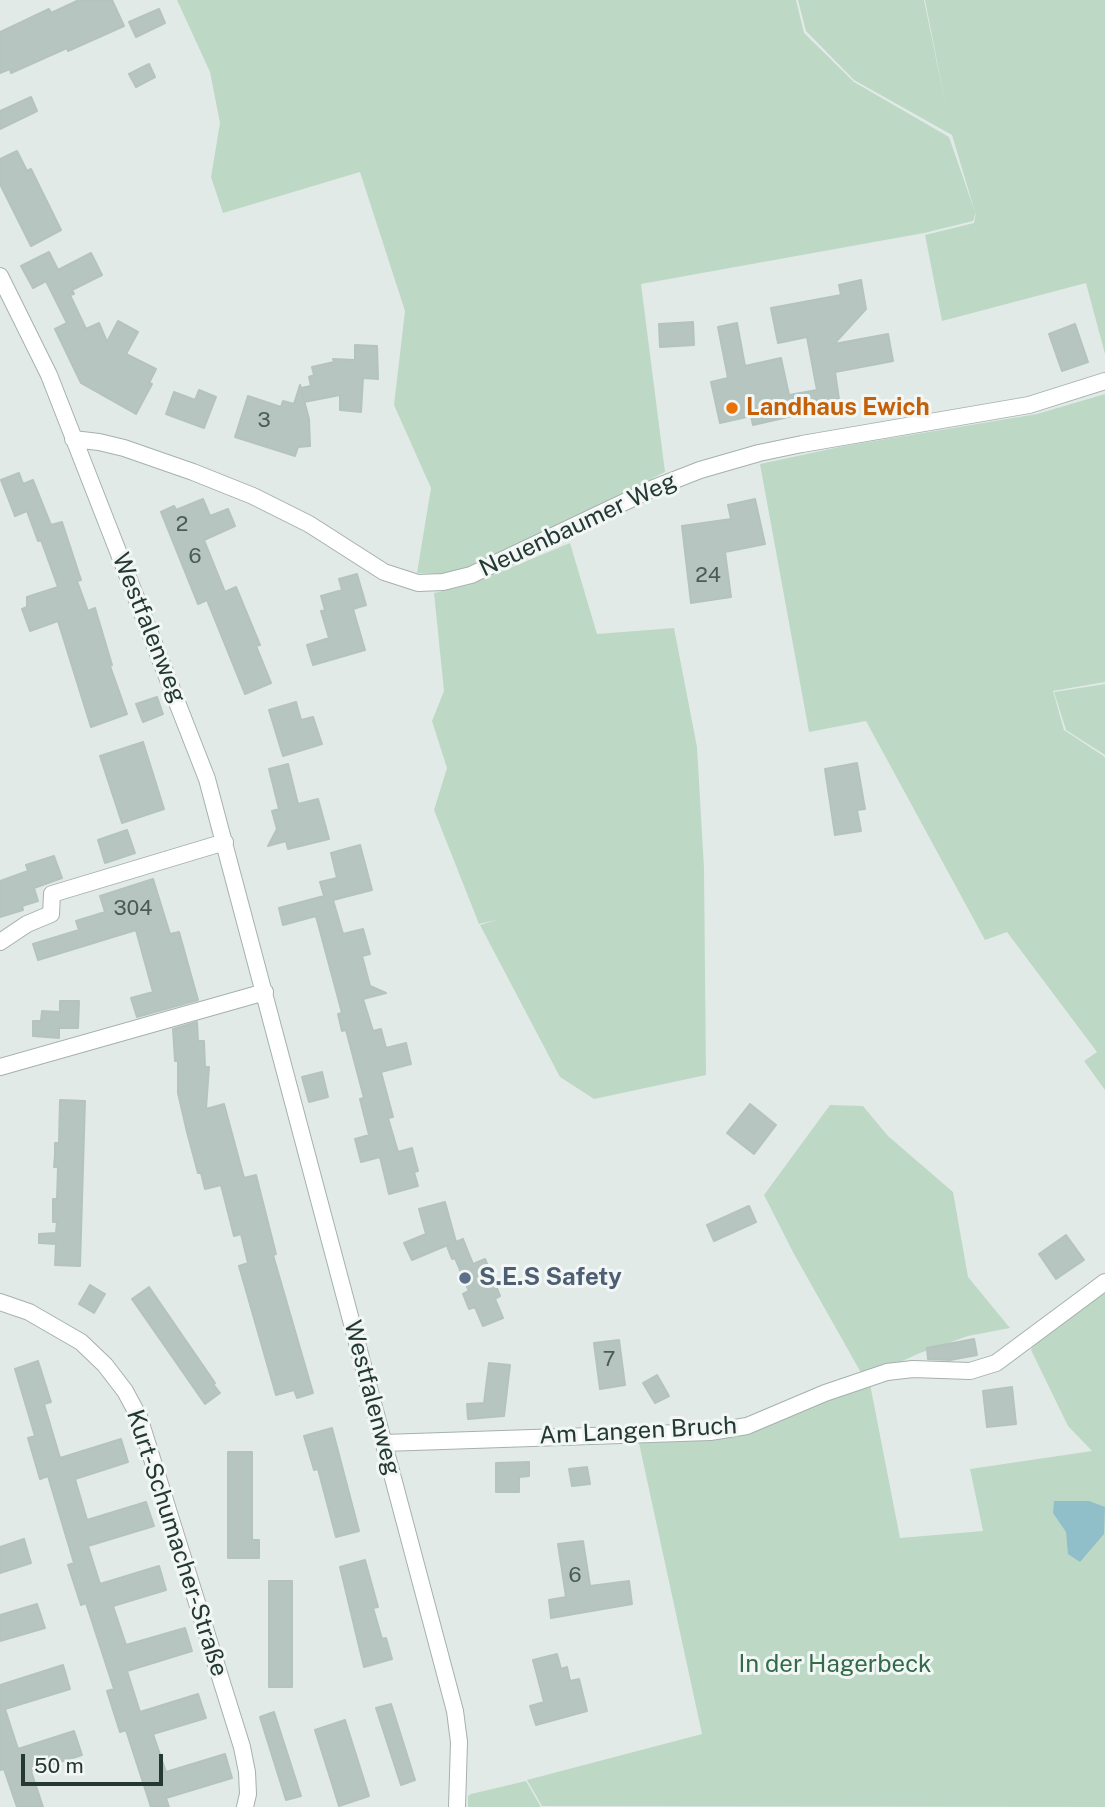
<!DOCTYPE html>
<html>
<head>
<meta charset="utf-8">
<style>
	body { margin:0 }
	#map { position:relative; width:1105px; height:1807px; overflow:hidden; background:#e2eae7; font-family:"Public Sans",sans-serif }
	canvas { display:block }
	.scale { position:absolute; left:21px; top:1754px; width:142px; height:32px; box-sizing:border-box; border:4px solid #243934; border-top:0; padding-left:9px; font-size:21px; line-height:24px; white-space:nowrap; color:#243934; -webkit-text-stroke:5px #f2f7f5; paint-order:stroke }
</style>
</head>
<body>
<div id="map">
<canvas width="1105" height="1807"></canvas>
<div class="scale">50 m</div>
</div>
<script>
const ctx = document.querySelector('canvas').getContext('2d');
ctx.lineJoin = 'round';
function fillPath(path, color) {
  ctx.fillStyle = color;
  ctx.fill(path, 'evenodd');
}
function shape(rows) {
  const path = new Path2D();
  for (const r of rows) {
    path.moveTo(r[0], r[1]);
    for (let i = 2; i < r.length; i += 2) path.lineTo(r[i], r[i + 1]);
  }
  return path;
}
function stroke(path, color, width, dash) {
  ctx.strokeStyle = color;
  ctx.lineWidth = width;
  ctx.lineCap = dash ? 'butt' : 'round';
  ctx.setLineDash(dash || []);
  ctx.stroke(path);
}
function drawText(font, color, halo, rows, align = 'center') {
  ctx.font = font + ' "Public Sans",sans-serif';
  ctx.lineWidth = 6;
  ctx.setLineDash([]);
  ctx.textBaseline = 'middle';
  ctx.strokeStyle = halo;
  ctx.fillStyle = color;
  for (const [text, x, y, turn = 0] of rows) {
    ctx.save();
    ctx.translate(x, y);
    ctx.rotate((+turn || 0) * Math.PI / 180);
    ctx.textAlign = isNaN(turn) ? turn : align;
    if (halo) ctx.strokeText(text, 0, 0);
    ctx.fillText(text, 0, 0);
    ctx.restore();
  }
}
const green = shape([
	[177,0,796,0,804,33,854,82,949,137,975,212,952,135,854,80,806,31,798,0,924,0,946,107,925,0,1105,0,1105,354,1086,283,942,321,925,235,974,223,976,212,973,221,924,233,641,284,665,472,471,568,443,574,417,573,431,488,394,405,405,311,360,172,223,213,211,177,220,123,210,72],
	[1105,394,1105,682,1053,691,1064,730,1105,757,1105,1090,1084,1061,1097,1052,1007,932,985,940,866,721,809,732,760,464,844,446,1037,414],
	[570,543,597,634,674,628,697,747,704,868,706,1075,594,1099,560,1077,480,925,496,920,479,924,434,810,447,768,432,721,444,691,434,593,469,585],
	[1105,684,1105,755,1066,730,1054,692],
	[830,1105,863,1106,888,1136,953,1192,968,1277,1010,1328,968,1336,920,1353,864,1378,794,1254,764,1195],
	[1105,1287,1105,1807,542,1806,527,1780,702,1734,639,1443,682,1441,870,1384,900,1538,983,1531,970,1469,1092,1451,1068,1426,1031,1350,1038,1337],
	[526,1781,541,1807,468,1807,468,1796,471,1794]
]);
const water = shape([
	[1054,1501,1089,1501,1105,1507,1104,1534,1080,1562,1068,1554,1066,1532,1053,1513]
]);
const building = shape([
	[79,0,112,0,124,26,68,51,67,48,11,73,10,69,0,73,0,32,49,9,51,13,79,0],
	[159,9,165,23,136,37,129,22,159,9],
	[149,64,155,77,136,87,129,74,149,64],
	[31,97,37,111,0,129,0,111,31,97],
	[17,151,27,171,31,169,61,230,31,246,0,184,0,159,17,151],
	[49,252,58,270,91,253,102,275,72,290,74,294,70,295,86,329,99,323,107,342,118,321,138,332,126,354,156,369,149,383,152,384,136,414,81,383,55,329,67,323,46,281,33,288,21,266,49,252],
	[861,280,866,309,834,344,888,334,893,361,835,372,841,413,820,416,819,410,753,425,751,416,720,423,711,382,728,378,718,327,737,323,745,366,781,358,789,395,817,390,807,337,778,343,771,308,841,295,839,285,861,280],
	[693,322,694,345,660,347,659,324,693,322],
	[1075,324,1088,362,1062,371,1049,334,1075,324],
	[355,345,377,346,378,379,363,378,361,412,340,410,340,395,304,402,301,388,311,386,309,377,314,375,312,367,334,362,333,359,355,360,355,345],
	[300,385,309,419,310,446,298,447,295,456,235,437,248,396,281,407,283,401,294,404,300,385],
	[199,390,216,397,204,428,166,414,174,392,195,400,199,390],
	[19,473,23,484,33,480,51,525,62,522,81,580,77,581,88,611,95,608,112,665,110,666,127,714,91,727,58,621,30,631,22,609,27,607,27,597,58,587,41,540,38,541,27,511,15,516,1,480,19,473],
	[203,499,210,516,228,509,235,526,204,540,225,592,236,587,260,645,256,646,271,683,245,694,207,600,198,604,161,512,174,506,176,510,203,499],
	[755,499,765,544,725,552,731,597,691,603,682,526,731,519,728,505,755,499],
	[357,574,366,605,353,609,365,650,313,665,307,645,329,638,321,611,325,610,321,596,342,590,339,579,357,574],
	[157,697,163,714,143,722,136,704,157,697],
	[296,702,301,720,313,717,322,744,283,756,269,710,296,702],
	[143,742,164,809,122,823,100,756,143,742],
	[857,763,865,809,857,810,861,831,835,835,825,769,857,763],
	[288,764,298,804,318,799,329,839,288,849,286,841,268,846,277,829,272,811,279,809,269,769,288,764],
	[127,830,135,853,105,863,98,840,127,830],
	[360,845,372,890,333,900,343,934,363,929,370,954,362,956,370,986,386,993,363,999,373,1031,381,1029,386,1048,406,1043,411,1064,381,1072,393,1117,388,1118,398,1152,412,1148,418,1171,414,1172,418,1186,389,1194,380,1157,361,1162,355,1139,369,1135,360,1099,364,1098,346,1030,342,1031,338,1014,342,1013,316,916,283,925,279,908,324,896,320,882,337,878,331,853,360,845],
	[54,856,62,878,34,888,38,901,22,906,23,910,0,917,0,881,28,871,26,865,54,856],
	[153,879,170,934,179,932,198,1000,137,1017,131,998,153,992,136,930,38,960,33,944,79,930,76,921,105,912,100,896,153,879],
	[60,1001,79,1001,78,1028,59,1028,59,1038,33,1036,33,1021,41,1021,42,1011,60,1012,60,1001],
	[197,1022,198,1041,204,1041,205,1067,209,1067,206,1109,224,1104,244,1178,256,1175,276,1254,273,1255,313,1393,297,1398,294,1390,276,1395,239,1266,248,1263,241,1234,234,1236,221,1185,205,1189,201,1173,198,1173,187,1132,178,1093,178,1061,175,1061,173,1029,197,1022],
	[322,1072,328,1097,309,1102,302,1077,322,1072],
	[60,1100,85,1101,80,1266,55,1265,56,1244,39,1243,39,1234,56,1233,57,1222,53,1222,53,1199,57,1199,58,1167,54,1167,55,1155,55,1143,59,1143,60,1100],
	[750,1104,776,1125,754,1154,727,1133,750,1104],
	[445,1202,456,1242,463,1239,473,1264,485,1259,500,1296,495,1299,503,1318,483,1326,475,1307,469,1309,463,1294,469,1291,455,1258,452,1259,447,1246,450,1244,412,1260,404,1243,426,1234,419,1209,445,1202],
	[749,1206,756,1222,714,1241,707,1225,749,1206],
	[1066,1235,1084,1260,1056,1279,1039,1254,1066,1235],
	[90,1285,105,1294,94,1313,79,1304,90,1285],
	[149,1287,215,1383,213,1384,220,1393,205,1404,132,1299,149,1287],
	[974,1339,977,1355,950,1360,928,1359,927,1348,974,1339],
	[619,1340,625,1385,600,1389,594,1343,619,1340],
	[38,1361,51,1402,44,1404,60,1458,121,1439,128,1462,75,1479,87,1520,146,1502,154,1526,88,1546,100,1584,159,1566,166,1590,113,1606,126,1645,185,1628,192,1651,127,1671,140,1712,198,1694,206,1718,153,1734,166,1772,225,1754,232,1778,166,1798,169,1807,151,1807,126,1730,120,1732,107,1691,114,1689,86,1603,81,1605,68,1565,74,1563,48,1476,40,1479,28,1438,35,1436,15,1369,38,1361],
	[489,1363,510,1365,504,1416,468,1419,467,1404,484,1403,489,1363],
	[657,1375,669,1396,655,1403,643,1383,657,1375],
	[1012,1387,1016,1424,987,1427,983,1391,1012,1387],
	[332,1428,359,1531,336,1537,318,1469,314,1470,304,1436,332,1428],
	[228,1452,252,1452,252,1540,259,1540,259,1558,228,1558,228,1452],
	[529,1462,529,1476,519,1477,519,1492,496,1492,496,1463,529,1462],
	[587,1467,590,1484,572,1486,569,1469,587,1467],
	[24,1539,31,1563,0,1573,0,1547,24,1539],
	[583,1541,590,1586,629,1581,632,1604,551,1618,549,1600,566,1597,558,1544,583,1541],
	[365,1560,378,1607,373,1608,382,1639,386,1638,392,1659,364,1667,340,1567,365,1560],
	[269,1581,292,1581,292,1687,269,1687,269,1581],
	[37,1604,45,1628,0,1641,0,1615,37,1604],
	[557,1654,561,1669,567,1667,570,1681,579,1679,587,1711,536,1725,530,1706,544,1702,533,1660,557,1654],
	[63,1665,70,1689,5,1709,18,1749,74,1731,82,1755,31,1771,43,1807,17,1807,4,1769,0,1770,0,1685,63,1665],
	[391,1704,415,1780,401,1785,376,1708,391,1704],
	[274,1712,301,1796,286,1800,260,1717,274,1712],
	[345,1720,369,1796,339,1806,315,1730,345,1720]
]);
const minor = shape([
	[0,276,49,375,207,779,455,1711,459,1742,457,1807],
	[73,439,99,442,124,448,193,472,253,496,309,524,384,572,418,583,443,582,471,575,654,488,700,470,759,453,802,444,1029,405,1105,381],
	[0,942,27,924,51,914,52,894,225,842],
	[0,1067,265,992],
	[0,1302,29,1312,81,1342,105,1365,125,1391,139,1417,242,1747,247,1772,248,1794,245,1807],
	[384,1443,710,1432,747,1426,825,1393,887,1372,913,1369,970,1371,996,1363,1105,1282]
]);
const markers = [
	[732,408,7,"#e8710a"],
	[465,1278,7,"#5c6f8a"]
];
const numberNames = [
	["3",264,421],
	["2",182,525],
	["6",195,557],
	["24",708,576],
	["304",133,909],
	["7",609,1360],
	["6",575,1576]
];
const foodNames = [
	["Landhaus Ewich",746,408]
];
const streetNames = [
	["Neuenbaumer Weg",578,525,-25],
	["Westfalenweg",149,628,68],
	["Westfalenweg",372,1398,75],
	["Am Langen Bruch",638,1431,-3],
	["Kurt-Schumacher-Straße",177,1543,72]
];
const serviceNames = [
	["S.E.S Safety",479,1278]
];
const parkNames = [
	["In der Hagerbeck",835,1665]
];
fillPath(green, '#bdd9c5');
fillPath(water, '#90bfc9');
fillPath(building, '#b7c5c0');
stroke(building, '#b5c3be', 2);
stroke(minor, '#a5b1ae', 18);
stroke(minor, '#fff', 16);
for (const [x, y, r, color] of markers) {
  const dot = new Path2D();
  dot.arc(x, y, r, 0, 2 * Math.PI);
  ctx.fillStyle = color;
  ctx.fill(dot);
  stroke(dot, '#f2f7f5', 2.5);
}
drawText('21px', '#495c57', null, numberNames);
drawText('bold 24px', '#c56008', '#f2f7f5', foodNames, 'left');
drawText('24px', '#243934', '#f2f7f5', streetNames);
drawText('bold 24px', '#4e5e75', '#f2f7f5', serviceNames, 'left');
drawText('24px', '#336b4a', '#f2f7f5', parkNames);
</script>
</body>
</html>
